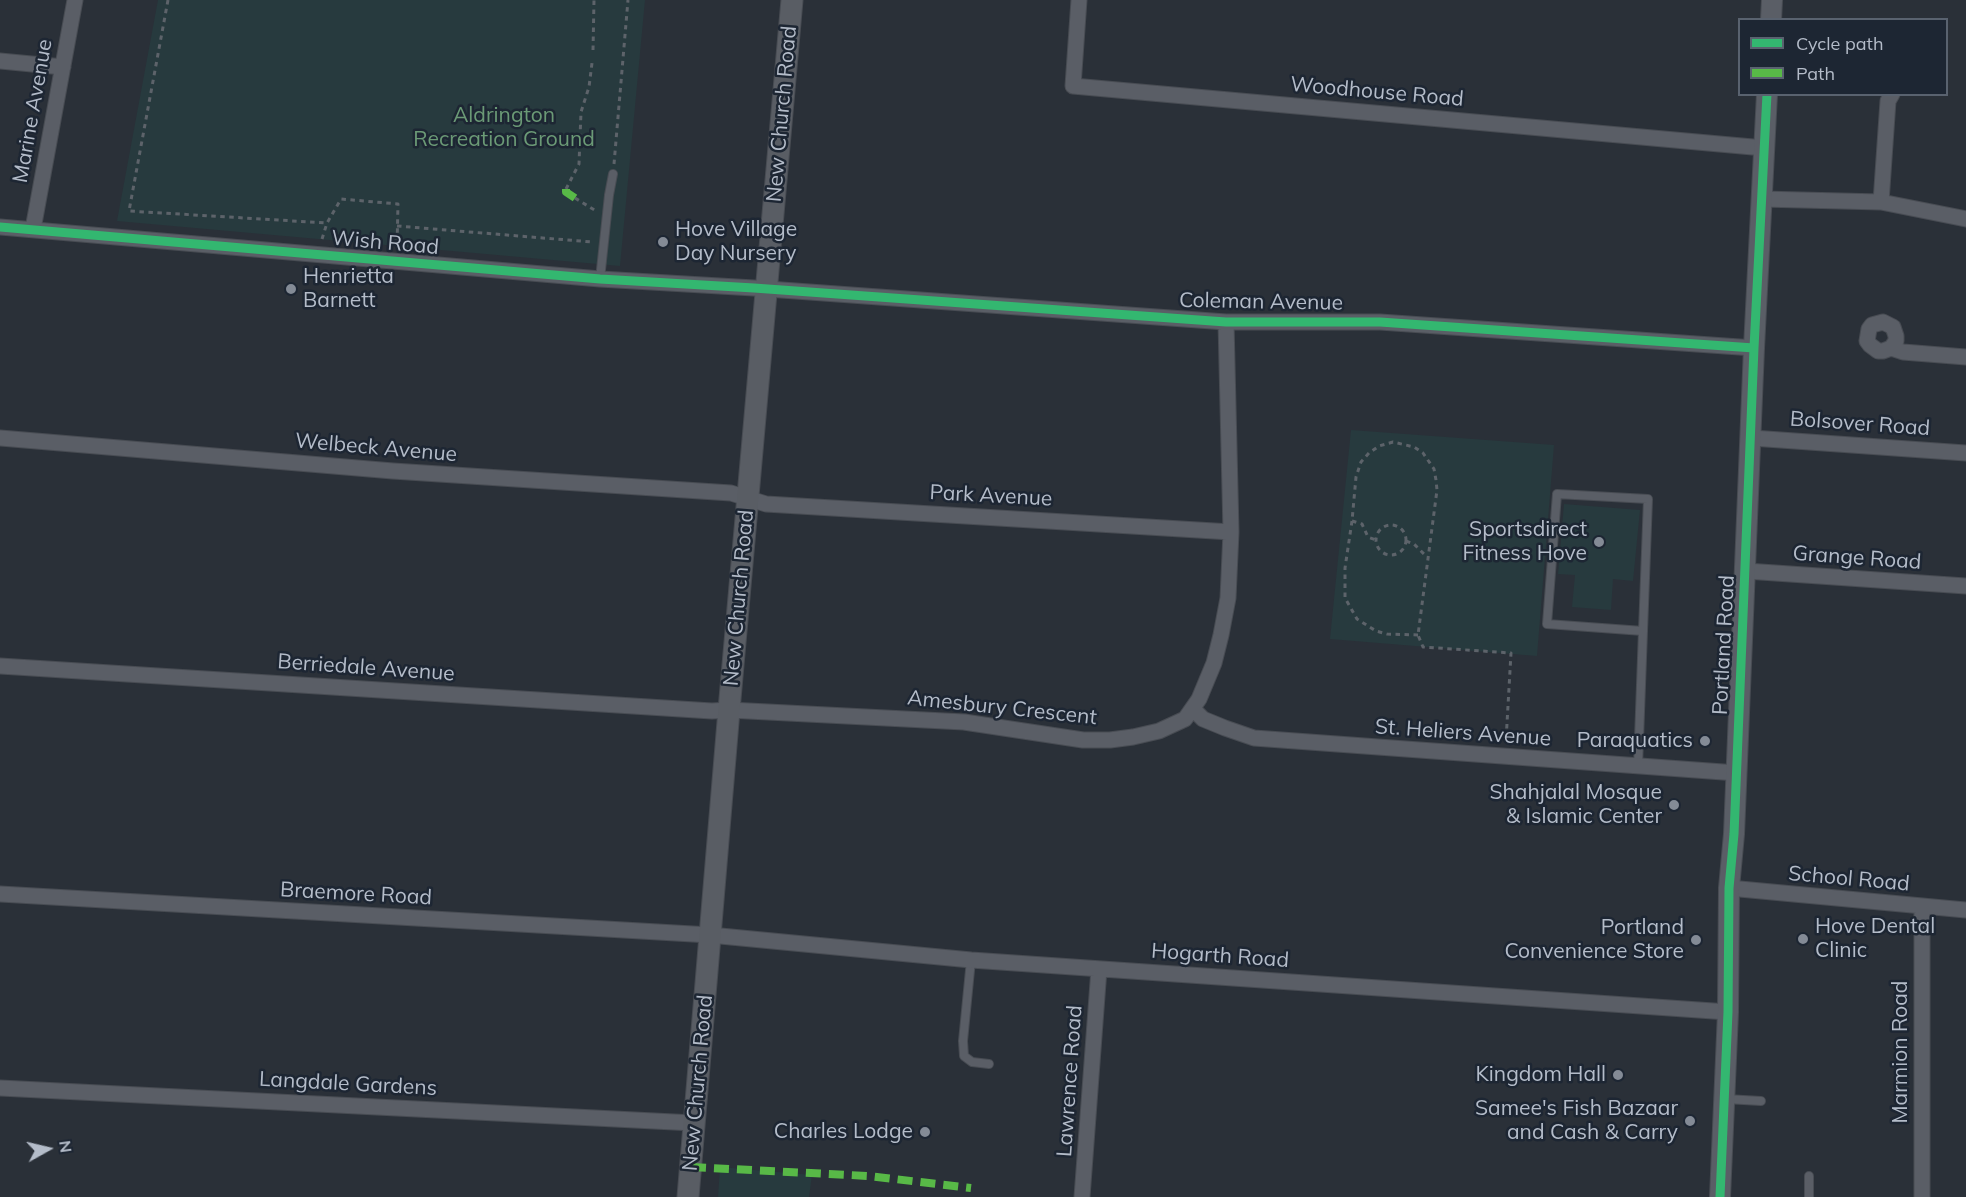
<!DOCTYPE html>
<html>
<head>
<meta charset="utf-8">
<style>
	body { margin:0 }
	#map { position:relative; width:1966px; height:1197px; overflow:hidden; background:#2a3038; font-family:Mulish,sans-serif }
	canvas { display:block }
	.legend { position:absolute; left:1738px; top:18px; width:210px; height:78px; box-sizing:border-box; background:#1d2633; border:2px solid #59626f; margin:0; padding:8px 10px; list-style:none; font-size:18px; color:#b4bcc9 }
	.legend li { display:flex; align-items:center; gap:12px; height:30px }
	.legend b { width:30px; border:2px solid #59626f }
	.north { position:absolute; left:18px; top:1119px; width:60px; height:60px; -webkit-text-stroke:4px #1d2633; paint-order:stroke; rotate:82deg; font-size:16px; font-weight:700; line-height:24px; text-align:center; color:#b4bcc9 }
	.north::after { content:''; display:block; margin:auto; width:21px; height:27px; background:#b4bcc9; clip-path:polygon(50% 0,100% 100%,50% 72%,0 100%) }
</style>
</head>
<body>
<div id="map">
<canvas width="1966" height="1197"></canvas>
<ul class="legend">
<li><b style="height:8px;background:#33b770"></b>Cycle path</li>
<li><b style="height:8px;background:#58b947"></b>Path</li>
</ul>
<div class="north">N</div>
</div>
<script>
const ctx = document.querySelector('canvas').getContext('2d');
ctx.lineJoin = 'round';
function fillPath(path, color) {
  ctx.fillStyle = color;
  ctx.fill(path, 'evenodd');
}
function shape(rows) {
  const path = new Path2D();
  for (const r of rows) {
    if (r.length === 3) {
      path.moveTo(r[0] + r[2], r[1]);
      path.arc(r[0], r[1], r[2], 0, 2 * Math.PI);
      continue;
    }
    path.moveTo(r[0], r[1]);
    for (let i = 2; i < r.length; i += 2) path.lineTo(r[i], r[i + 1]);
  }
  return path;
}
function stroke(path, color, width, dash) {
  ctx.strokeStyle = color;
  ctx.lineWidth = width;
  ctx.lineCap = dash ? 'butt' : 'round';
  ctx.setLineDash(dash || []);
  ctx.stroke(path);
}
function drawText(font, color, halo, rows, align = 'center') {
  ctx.font = font + ' Mulish,sans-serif';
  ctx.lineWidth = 5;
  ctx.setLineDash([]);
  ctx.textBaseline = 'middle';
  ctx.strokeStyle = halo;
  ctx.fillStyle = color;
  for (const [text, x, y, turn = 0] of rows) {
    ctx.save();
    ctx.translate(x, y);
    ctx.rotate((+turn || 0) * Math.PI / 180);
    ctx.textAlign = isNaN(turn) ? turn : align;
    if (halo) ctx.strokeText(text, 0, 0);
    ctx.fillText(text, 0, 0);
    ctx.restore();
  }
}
const green = shape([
	[158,0,645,0,620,266,117,221],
	[1351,430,1554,445,1537,656,1330,639],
	[1564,504,1640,510,1633,581,1613,579,1611,610,1572,607,1575,575,1558,574],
	[720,1167,812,1175,809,1197,718,1197]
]);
const path = shape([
	[168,0,129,211,327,223],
	[593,50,594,0],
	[614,164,628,0],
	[566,189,579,164,581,112,589,87,592,63],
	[575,198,596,211],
	[397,226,592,242],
	[322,239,327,223,341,199,398,204,397,247],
	[1352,521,1362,524,1368,537,1376,540],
	[1391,540,15],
	[1406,541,1414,544,1427,557],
	[1418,635,1387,634,1376,631,1357,619,1345,598,1345,568,1352,521,1356,477,1361,462,1369,453,1379,446,1393,442,1414,447,1423,453,1434,469,1436,480,1437,490,1418,635,1423,647,1511,653,1506,741]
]);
const service = shape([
	[600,279,609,195,613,174],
	[1638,766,1643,631,1648,499,1557,494,1547,624,1643,631],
	[971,960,963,1041,964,1056,972,1062,989,1064],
	[1726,1099,1761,1101],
	[1809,1197,1809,1176]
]);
const minor = shape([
	[1079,0,1073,86,1764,148],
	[0,61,63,67],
	[1762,199,1881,202,1966,219],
	[1881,202,1888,101,1892,94],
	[0,227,600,279,754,288,1226,322,1380,322,1754,348],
	[33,229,75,0],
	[1891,348,1896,341,1896,336,1893,327,1883,322,1872,325,1869,329,1867,341,1870,345,1878,351,1883,351,1891,348,1903,352,1966,357],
	[0,438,393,471,731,493,766,504,1231,532],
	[1752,438,1966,453],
	[1746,571,1966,586],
	[0,666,712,711,729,710,964,722,1083,740,1110,740,1133,737,1159,731,1185,719,1199,699,1214,663,1221,635,1228,598,1231,532,1226,322],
	[1193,709,1203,719,1225,728,1254,738,1737,773],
	[1729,888,1966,910],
	[0,894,710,935,971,960,1728,1012],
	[1922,906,1922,1197],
	[0,1088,694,1123],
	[1082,1197,1099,969]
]);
const tertiary = shape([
	[1771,20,1772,0],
	[1720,1197,1728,1012,1729,888,1734,834,1754,348,1767,94]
]);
const secondary = shape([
	[688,1197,729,710,792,0]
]);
const quiet = shape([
	[566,189,566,192,575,198],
	[691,1167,869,1176,971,1188]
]);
const cycleway = shape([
	[0,227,600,279,754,288,1226,322,1380,322,1754,348],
	[1720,1197,1728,1012,1729,888,1734,834,1754,348,1767,94]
]);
const markers = [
	[663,242,6,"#848b96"],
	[291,289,6,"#848b96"],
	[1599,542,6,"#848b96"],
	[1705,741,6,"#848b96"],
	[1674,805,6,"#848b96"],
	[1803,939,6,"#848b96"],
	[1696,940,6,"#848b96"],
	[1618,1075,6,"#848b96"],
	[1690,1121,6,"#848b96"],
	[925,1132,6,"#848b96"]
];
const streetNames = [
	["Woodhouse Road",1377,92,5],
	["Marine Avenue",33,111,-80],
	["New Church Road",782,114,-85],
	["Wish Road",385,243,5],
	["Coleman Avenue",1261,302,1],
	["Bolsover Road",1860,424,4],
	["Welbeck Avenue",376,448,5],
	["Park Avenue",991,496,3],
	["Grange Road",1857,558,4],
	["New Church Road",739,598,-85],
	["Portland Road",1724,645,-87],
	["Berriedale Avenue",366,668,4],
	["Amesbury Crescent",1002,708,6],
	["St. Heliers Avenue",1463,733,4],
	["School Road",1849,879,5],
	["Braemore Road",356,894,3],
	["Hogarth Road",1220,956,4],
	["Marmion Road",1901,1052,-90],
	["Lawrence Road",1070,1081,-86],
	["New Church Road",698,1083,-85],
	["Langdale Gardens",348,1084,3]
];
const parkNames = [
	["Aldrington",504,116],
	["Recreation Ground",504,140]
];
const poiNames = [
	["Hove Village",675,230,"left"],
	["Day Nursery",675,254,"left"],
	["Henrietta",303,277,"left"],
	["Barnett",303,301,"left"],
	["Sportsdirect",1587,530],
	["Fitness Hove",1587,554],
	["Paraquatics",1693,741],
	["Shahjalal Mosque",1662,793],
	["& Islamic Center",1662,817],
	["Hove Dental",1815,927,"left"],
	["Clinic",1815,951,"left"],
	["Portland",1684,928],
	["Convenience Store",1684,952],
	["Kingdom Hall",1606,1075],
	["Samee's Fish Bazaar",1678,1109],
	["and Cash & Carry",1678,1133],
	["Charles Lodge",913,1132]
];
fillPath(green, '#273a3e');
stroke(service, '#484c53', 10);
stroke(minor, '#484c53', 17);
stroke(tertiary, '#484c53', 22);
stroke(secondary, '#484c53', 23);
stroke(path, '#5d636a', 3, [4.5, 4.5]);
stroke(service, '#5a5e66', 8);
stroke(minor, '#5a5e66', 15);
stroke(tertiary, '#5a5e66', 20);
stroke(secondary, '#595d64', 21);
stroke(quiet, '#58b947', 8, [15, 8]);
stroke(cycleway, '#33b770', 9);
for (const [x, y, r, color] of markers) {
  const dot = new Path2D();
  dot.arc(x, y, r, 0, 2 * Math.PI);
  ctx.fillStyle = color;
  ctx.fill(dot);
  stroke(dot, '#1d2633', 2);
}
drawText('21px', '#b4bcc9', '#1d2633', streetNames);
drawText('21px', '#6b9a76', '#1d2633', parkNames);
drawText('21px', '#b4bcc9', '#1d2633', poiNames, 'right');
</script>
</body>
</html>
